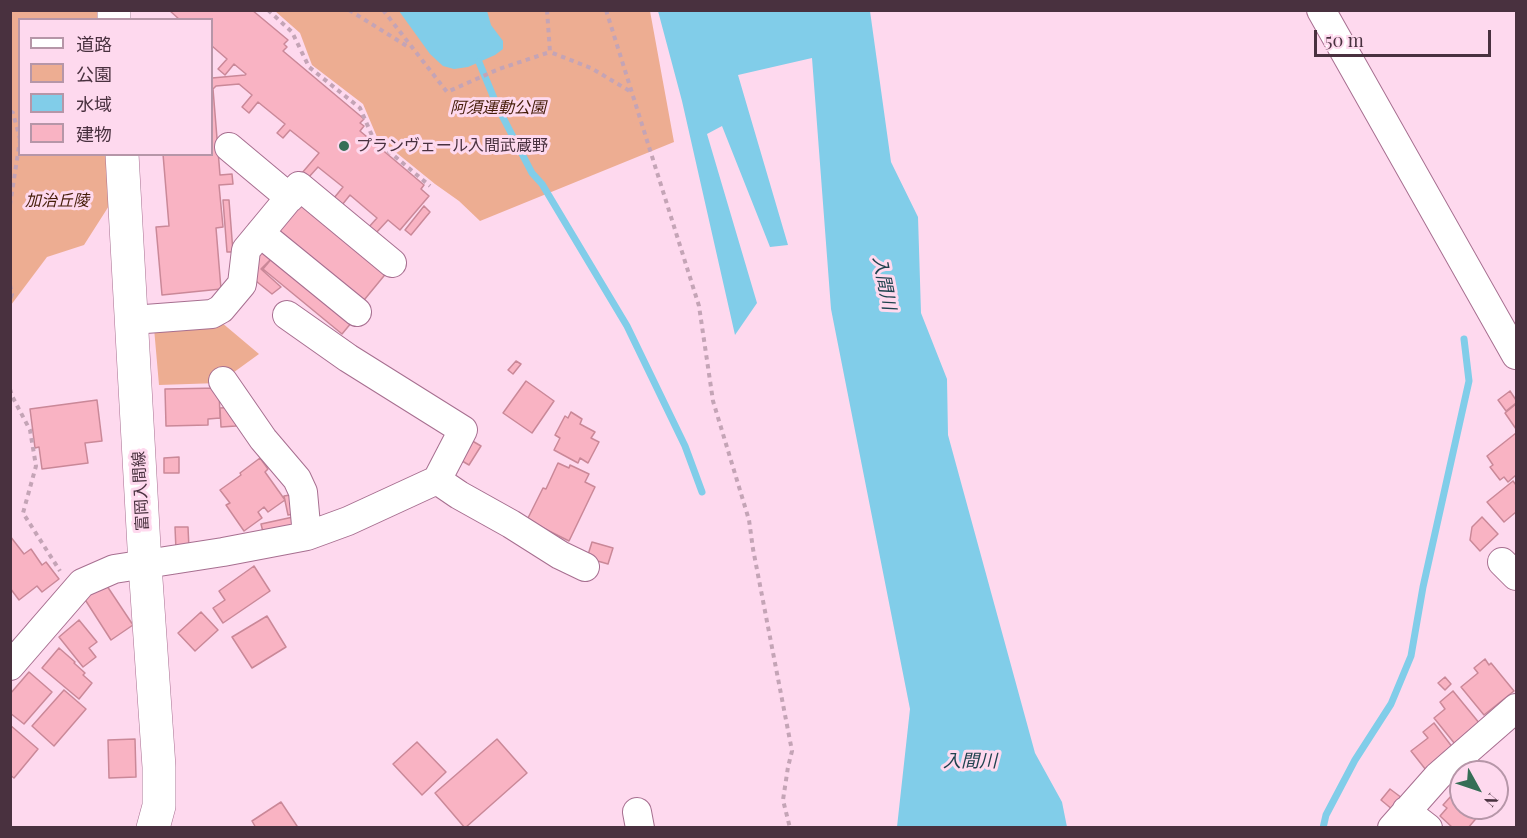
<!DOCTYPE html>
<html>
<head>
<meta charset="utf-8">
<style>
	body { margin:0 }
	#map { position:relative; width:1527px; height:838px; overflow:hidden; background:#fed9ee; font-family:"Playfair Display","Noto Sans JP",serif }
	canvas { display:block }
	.frame { position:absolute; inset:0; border:12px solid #49313f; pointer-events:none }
	.legend { position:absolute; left:18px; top:18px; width:195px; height:138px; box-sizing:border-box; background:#fed9ee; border:2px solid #b696a8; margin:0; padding:8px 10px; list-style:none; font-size:18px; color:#49313f }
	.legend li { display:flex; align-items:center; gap:12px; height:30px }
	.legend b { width:30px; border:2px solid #b696a8 }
	.north { position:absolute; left:1449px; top:760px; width:60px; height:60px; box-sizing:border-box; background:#fed9ee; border:2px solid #b696a8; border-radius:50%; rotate:130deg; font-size:16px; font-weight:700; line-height:24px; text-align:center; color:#49313f }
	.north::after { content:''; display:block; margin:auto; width:21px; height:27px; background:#366e56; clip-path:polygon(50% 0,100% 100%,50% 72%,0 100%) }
	.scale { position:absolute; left:1314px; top:30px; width:177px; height:27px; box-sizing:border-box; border:3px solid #49313f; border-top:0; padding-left:8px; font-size:18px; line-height:21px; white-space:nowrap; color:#49313f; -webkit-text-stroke:4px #fed9ee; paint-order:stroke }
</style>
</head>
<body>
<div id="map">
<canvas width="1527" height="838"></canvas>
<div class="frame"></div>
<ul class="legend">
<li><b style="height:8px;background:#fff"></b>道路</li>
<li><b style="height:16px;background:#edad92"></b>公園</li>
<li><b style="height:16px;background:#81cde9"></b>水域</li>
<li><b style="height:16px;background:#f9b3c3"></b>建物</li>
</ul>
<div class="north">N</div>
<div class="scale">50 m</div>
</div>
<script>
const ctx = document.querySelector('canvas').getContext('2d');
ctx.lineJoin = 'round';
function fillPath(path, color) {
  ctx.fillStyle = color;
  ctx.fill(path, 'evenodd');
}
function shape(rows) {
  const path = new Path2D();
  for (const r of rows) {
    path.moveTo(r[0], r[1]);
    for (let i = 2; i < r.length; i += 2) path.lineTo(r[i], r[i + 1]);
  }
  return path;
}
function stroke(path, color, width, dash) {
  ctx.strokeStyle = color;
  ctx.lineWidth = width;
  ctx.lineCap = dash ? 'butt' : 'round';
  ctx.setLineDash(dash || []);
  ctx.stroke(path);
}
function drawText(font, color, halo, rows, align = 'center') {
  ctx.font = font + ' "Playfair Display","Noto Sans JP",serif';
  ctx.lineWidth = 6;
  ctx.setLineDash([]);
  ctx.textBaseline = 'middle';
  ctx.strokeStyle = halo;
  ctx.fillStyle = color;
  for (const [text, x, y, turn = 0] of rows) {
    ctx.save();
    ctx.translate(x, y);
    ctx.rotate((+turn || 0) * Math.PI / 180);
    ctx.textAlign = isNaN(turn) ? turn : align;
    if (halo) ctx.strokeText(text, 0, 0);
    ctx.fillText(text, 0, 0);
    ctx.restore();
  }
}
const green = shape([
	[11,11,105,11,106,19,20,20,20,154,118,155,121,187,84,245,47,257,11,305],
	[275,11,650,11,674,142,480,221,459,201,435,184,377,137,363,104,312,65,300,33],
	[221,322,259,354,219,383,159,385,154,328]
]);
const water = shape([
	[399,11,487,11,491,25,503,41,503,49,495,55,468,67,454,69,443,66,430,54],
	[658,11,870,11,891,162,918,217,921,313,947,379,948,435,1035,753,1062,802,1067,827,897,827,910,709,831,309,812,58,738,75,788,245,770,247,722,126,707,134,757,303,735,335,682,101]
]);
const stream = shape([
	[479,62,498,108,532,173,542,184,627,326,685,446,702,492],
	[1323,828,1326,815,1355,760,1391,704,1411,656,1423,587,1469,381,1464,339]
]);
const building = shape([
	[169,10,252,10,288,40,284,44,287,47,283,51,364,119,360,123,364,126,360,131,424,185,421,189,429,196,400,230,388,220,375,234,368,228,377,218,350,195,342,205,334,198,343,187,318,167,308,178,302,173,319,153,290,130,283,138,277,133,285,124,258,102,249,113,242,107,252,95,239,84,216,86,213,89,220,175,232,174,233,184,219,185,223,227,216,228,221,289,162,295,156,227,169,226,163,154,212,154,212,78,245,75,246,74,234,64,225,75,218,69,227,59,212,46,212,20,180,20,169,10],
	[223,200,229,200,233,252,227,252,223,200],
	[300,200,388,271,360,305,273,234,300,200],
	[424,206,430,212,411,235,405,230,424,206],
	[262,249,272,258,261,269,281,287,272,294,251,277,262,249],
	[273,257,352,322,342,334,263,269,273,257],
	[516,361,521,364,513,374,508,370,516,361],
	[526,381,554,401,532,433,503,413,526,381],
	[219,388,220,418,208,419,208,425,166,426,165,389,219,388],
	[1510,391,1516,400,1516,403,1506,411,1498,400,1510,391],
	[97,400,102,441,85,443,88,463,42,469,39,447,35,448,30,409,97,400],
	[1516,404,1516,429,1505,413,1516,404],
	[236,407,236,426,221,427,220,408,236,407],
	[571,412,582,419,580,424,595,432,591,438,599,442,588,463,580,458,578,463,554,450,560,438,555,435,565,416,568,418,571,412],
	[1516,433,1516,475,1508,482,1504,477,1500,480,1490,467,1493,465,1487,456,1516,433],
	[469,439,481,446,469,465,457,458,469,439],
	[179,457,179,473,164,473,164,458,179,457],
	[260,458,268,469,265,472,285,500,268,512,264,507,258,512,262,518,244,531,226,505,230,503,220,490,241,475,240,473,260,458],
	[558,463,569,468,570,465,589,474,585,482,595,487,569,541,527,520,543,488,546,489,558,463],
	[1513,481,1516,485,1516,512,1504,522,1487,502,1513,481],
	[296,494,299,513,288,515,284,496,296,494],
	[293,517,296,530,264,536,261,524,293,517],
	[1482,517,1498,534,1480,551,1470,540,1472,527,1482,517],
	[175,527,188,527,189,549,176,550,175,527],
	[10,536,24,554,31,549,42,565,46,562,59,579,42,592,37,586,19,600,10,588,10,536],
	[592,542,613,548,608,564,587,558,592,542],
	[254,566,270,591,223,623,213,608,225,600,219,591,254,566],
	[105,583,133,625,111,640,84,598,105,583],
	[201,612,218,630,195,651,178,633,201,612],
	[267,616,286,647,252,668,232,637,267,616],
	[79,620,97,642,89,648,96,657,83,667,59,637,79,620],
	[59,648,75,662,74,663,85,673,83,675,92,683,79,699,42,668,59,648],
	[1485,659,1489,665,1491,663,1514,691,1484,715,1461,687,1478,673,1474,668,1485,659],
	[29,672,52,692,24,724,10,713,10,694,29,672],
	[1445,677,1451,684,1445,690,1438,683,1445,677],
	[64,690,86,709,54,746,32,726,64,690],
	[1453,691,1480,724,1455,744,1434,718,1445,709,1440,702,1453,691],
	[1434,723,1453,748,1426,770,1411,751,1428,738,1423,732,1434,723],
	[10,725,38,749,14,778,10,775,10,725],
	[135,739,136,777,109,778,108,740,135,739],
	[497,739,527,773,465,828,435,793,497,739],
	[417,742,446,772,422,795,393,764,417,742],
	[1461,785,1461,808,1485,808,1468,828,1453,828,1440,816,1447,808,1443,805,1461,785],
	[1390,789,1402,798,1393,810,1381,800,1390,789],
	[281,802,297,826,295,828,256,828,252,821,281,802]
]);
const path = shape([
	[268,10,292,32,309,67,360,108,373,138,430,186],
	[349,10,410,48],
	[383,10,447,92,499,69,550,52],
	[547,10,550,52,591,68,633,93],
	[606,10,699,306,713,401,749,520,753,549,792,751,788,767,783,800,790,828],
	[10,111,13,113,20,139],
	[10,205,20,140],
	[10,285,12,294,10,300],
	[10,389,12,396,30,430,36,466,23,513,60,571]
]);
const minor = shape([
	[1321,10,1516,355],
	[229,147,290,198],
	[260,233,357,312],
	[132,320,212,314,221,309,242,284,246,250,299,186,392,263],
	[223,381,263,439,297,479,303,492,307,536],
	[437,480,459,495,511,524,560,555,585,567],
	[1502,562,1516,576],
	[10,666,82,583,114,569,223,552,307,536,348,521,437,480,463,430,348,358,287,315],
	[1406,811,1428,828],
	[637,812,640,828],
	[1392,828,1438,776,1516,708]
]);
const major = shape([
	[114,10,114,20],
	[122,154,145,565,159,767,159,806,153,828]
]);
const markers = [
	[344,146,6,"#366e56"]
];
const parkNames = [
	["阿須運動公園",498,108],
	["加治丘陵",57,201]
];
const poiNames = [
	["プランヴェール入間武蔵野",356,146]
];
const streetNames = [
	["富岡入間線",141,491,-93]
];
const waterNames = [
	["入間川",884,283,79],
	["入間川",970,761]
];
fillPath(green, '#edad92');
fillPath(water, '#81cde9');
stroke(stream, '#81cde9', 7);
fillPath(building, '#f9b3c3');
stroke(building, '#ca8898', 1.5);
stroke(minor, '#a76f90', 30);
stroke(major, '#a76f90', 34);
stroke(path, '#c4a4b6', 4, [4.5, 4.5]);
stroke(minor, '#fff', 28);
stroke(major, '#fff', 33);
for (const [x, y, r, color] of markers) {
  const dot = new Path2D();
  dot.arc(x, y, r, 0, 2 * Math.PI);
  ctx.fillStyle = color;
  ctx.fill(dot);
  stroke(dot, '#fed9ee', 2);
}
drawText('italic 16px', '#441c08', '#fed9ee', parkNames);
drawText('16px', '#49313f', '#fed9ee', poiNames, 'left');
drawText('16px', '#49313f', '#fed9ee', streetNames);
drawText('italic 18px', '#1f424e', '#fed9ee', waterNames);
</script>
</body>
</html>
